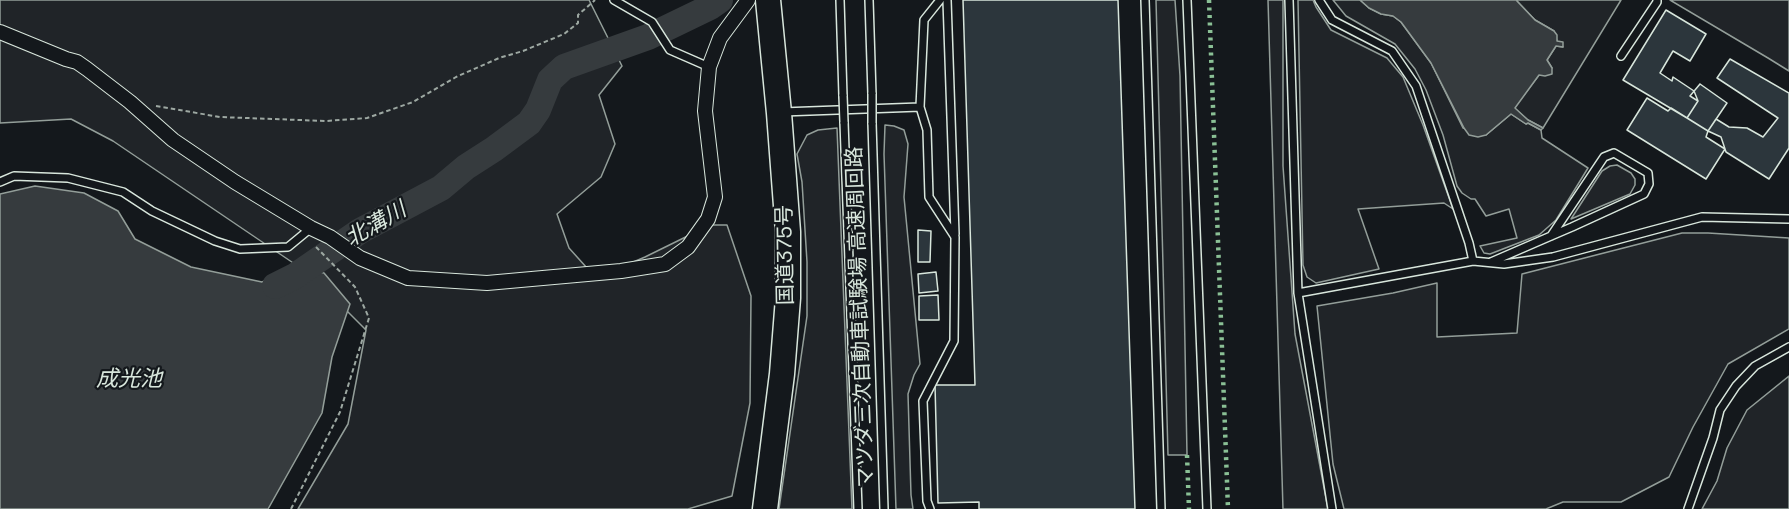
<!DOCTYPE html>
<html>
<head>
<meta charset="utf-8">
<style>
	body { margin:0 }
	canvas { display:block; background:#14181c }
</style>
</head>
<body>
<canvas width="1789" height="509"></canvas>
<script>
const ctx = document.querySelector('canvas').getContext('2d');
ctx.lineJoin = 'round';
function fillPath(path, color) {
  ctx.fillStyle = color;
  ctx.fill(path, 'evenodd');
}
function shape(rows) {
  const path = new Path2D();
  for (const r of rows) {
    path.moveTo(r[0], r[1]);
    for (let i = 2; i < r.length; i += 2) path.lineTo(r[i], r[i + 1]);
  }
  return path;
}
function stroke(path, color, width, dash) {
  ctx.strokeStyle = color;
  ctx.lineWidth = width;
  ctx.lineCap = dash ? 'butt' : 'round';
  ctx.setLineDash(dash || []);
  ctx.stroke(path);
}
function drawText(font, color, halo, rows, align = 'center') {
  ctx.font = font + ' "Space Grotesk","Noto Sans JP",sans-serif';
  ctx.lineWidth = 4.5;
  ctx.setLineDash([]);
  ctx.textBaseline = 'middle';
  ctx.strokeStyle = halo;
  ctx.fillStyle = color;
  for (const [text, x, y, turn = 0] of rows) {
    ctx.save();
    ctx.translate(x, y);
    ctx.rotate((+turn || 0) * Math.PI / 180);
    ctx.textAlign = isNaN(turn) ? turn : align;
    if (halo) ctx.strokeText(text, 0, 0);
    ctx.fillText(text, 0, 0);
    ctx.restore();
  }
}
const green = shape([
	[0,0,589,0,622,66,599,95,615,144,601,177,557,214,569,248,596,278,645,257,710,225,727,225,751,296,750,403,732,496,688,509,298,509,348,424,366,330,311,275,113,141,71,119,0,123,0,0],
	[1156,0,1175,0,1180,76,1187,455,1168,455,1156,0],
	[1268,0,1283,0,1283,166,1295,334,1328,509,1283,509,1268,0],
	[1298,0,1313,0,1316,7,1331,30,1387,58,1403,77,1423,125,1453,209,1444,203,1358,209,1379,269,1316,283,1307,277,1303,265,1298,0],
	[1333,0,1360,0,1369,8,1381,14,1393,16,1401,22,1431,63,1463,128,1486,135,1511,114,1526,124,1528,123,1541,130,1542,138,1588,168,1556,220,1539,235,1490,254,1484,253,1480,246,1517,238,1509,209,1486,216,1475,199,1471,199,1462,193,1457,186,1443,135,1426,90,1415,69,1395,44,1346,16,1333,0],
	[1516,0,1621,0,1543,128,1528,120,1514,108,1539,75,1552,68,1547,60,1556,46,1563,47,1557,41,1554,31,1535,20,1516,0],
	[1670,0,1789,0,1789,71,1768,58,1670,0],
	[885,125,894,126,904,130,908,144,904,197,920,364,914,375,908,394,911,495,913,509,896,509,884,154,885,125],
	[837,128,852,509,779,509,807,316,807,262,802,182,797,154,807,135,818,130,837,128],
	[1617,165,1631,173,1635,179,1635,185,1630,194,1571,219,1602,171,1610,166,1617,165],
	[1682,233,1708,233,1789,238,1789,329,1728,364,1693,427,1669,477,1621,502,1563,502,1546,509,1344,509,1333,464,1317,306,1393,293,1437,283,1437,337,1517,333,1522,274,1682,233],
	[1789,376,1789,509,1702,509,1717,481,1727,448,1747,410,1789,376]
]);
const water = shape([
	[1360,0,1516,0,1535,20,1554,31,1557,35,1557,41,1563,42,1563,47,1556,46,1547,60,1552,68,1552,74,1545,76,1539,75,1515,108,1528,120,1543,128,1541,130,1528,123,1526,124,1511,114,1486,135,1478,137,1469,135,1464,128,1431,63,1401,22,1393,16,1381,14,1369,8,1360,0],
	[35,186,84,193,118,211,135,239,191,267,262,282,298,267,324,273,350,304,332,357,322,413,268,509,0,509,0,194,35,186]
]);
const river = shape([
	[275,286,295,276,360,231,441,188,466,167,494,149,529,123,538,110,550,80,564,67,648,37,710,7,720,0]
]);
const building = shape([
	[963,0,1118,0,1135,509,979,509,979,502,938,503,935,385,975,385,963,0],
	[1666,10,1706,34,1690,61,1673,51,1660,73,1672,81,1673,77,1694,91,1698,101,1687,118,1623,80,1666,10],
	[1730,59,1789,93,1789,148,1769,179,1726,152,1721,137,1708,131,1716,119,1729,127,1747,128,1763,137,1778,118,1717,78,1730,59],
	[1700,84,1727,103,1708,131,1687,118,1698,101,1690,96,1700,84],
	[1647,98,1668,111,1671,108,1708,131,1706,137,1725,149,1706,179,1627,130,1647,98],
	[918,230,931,231,930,262,918,262,918,230],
	[936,272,938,291,919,293,918,274,936,272],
	[938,295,939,320,919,320,919,296,938,295]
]);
const path = shape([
	[156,106,220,117,326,121,367,118,413,102,456,77,499,58,523,51,564,34,578,23,578,15,595,0],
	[291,509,340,412,369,318,355,287,316,247]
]);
const lane = shape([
	[614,0,652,22,670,50,709,67],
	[840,0,843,96],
	[869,0,872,94],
	[947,0,955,234],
	[1145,0,1161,509],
	[1187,0,1207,509],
	[1289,0,1298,293,1332,509],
	[1319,0,1332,20,1392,51,1416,86,1469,243,1473,261],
	[1621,56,1657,2,1657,0],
	[782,112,920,107],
	[844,122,858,509],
	[872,123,884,509],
	[0,182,14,176,68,178,123,192,152,211,215,241,240,249,288,247,311,228],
	[1491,262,1551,236,1572,227,1644,194,1649,184,1648,173,1614,153,1604,157,1551,236],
	[1298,293,1473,261,1504,264,1553,257,1702,217,1789,219],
	[930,509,927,501,923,401,954,341,955,237,929,197,927,130,920,107,924,20,940,0],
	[1688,509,1713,438,1720,410,1736,386,1755,366,1789,347]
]);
const street = shape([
	[0,32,66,59,77,62,87,69,130,102,173,140,235,182,311,228,330,237,360,258,408,278,487,283,621,271,665,264,688,247,708,219,715,197,705,111,709,67,720,38,748,0]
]);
const highway = shape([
	[765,509,782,374,788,298,788,232,779,113,768,0]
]);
const laneBridge = shape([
	[872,94,872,123],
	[843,96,844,122]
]);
const hedge = shape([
	[1209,0,1228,509],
	[1187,455,1189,509]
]);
const streetNames = [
	["国道375号",786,255,-91],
	["マツダ三次自動車試験場 高速周回路",861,317,-92]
];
const waterNames = [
	["北溝川",376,225,-30],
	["成光池",129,380]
];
fillPath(green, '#202428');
stroke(green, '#939e99', 1.5);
fillPath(water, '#363b3e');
stroke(water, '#939e99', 1.5);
stroke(river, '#363b3e', 26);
fillPath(building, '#2c363c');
stroke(building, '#d8e6dc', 1.5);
stroke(lane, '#d8e6dc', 10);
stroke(street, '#d8e6dc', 16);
stroke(highway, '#d8e6dc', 27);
stroke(path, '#9da8a2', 2, [4.5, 3]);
stroke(lane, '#14181c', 7);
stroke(street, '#14181c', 14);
stroke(highway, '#14181c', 24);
stroke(laneBridge, '#d8e6dc', 10, []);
stroke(laneBridge, '#14181c', 7);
stroke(hedge, '#8ac095', 4.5, [3, 4.5]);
drawText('21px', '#d8e6dc', '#14181c', streetNames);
drawText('italic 22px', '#d8e6dc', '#14181c', waterNames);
</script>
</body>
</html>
